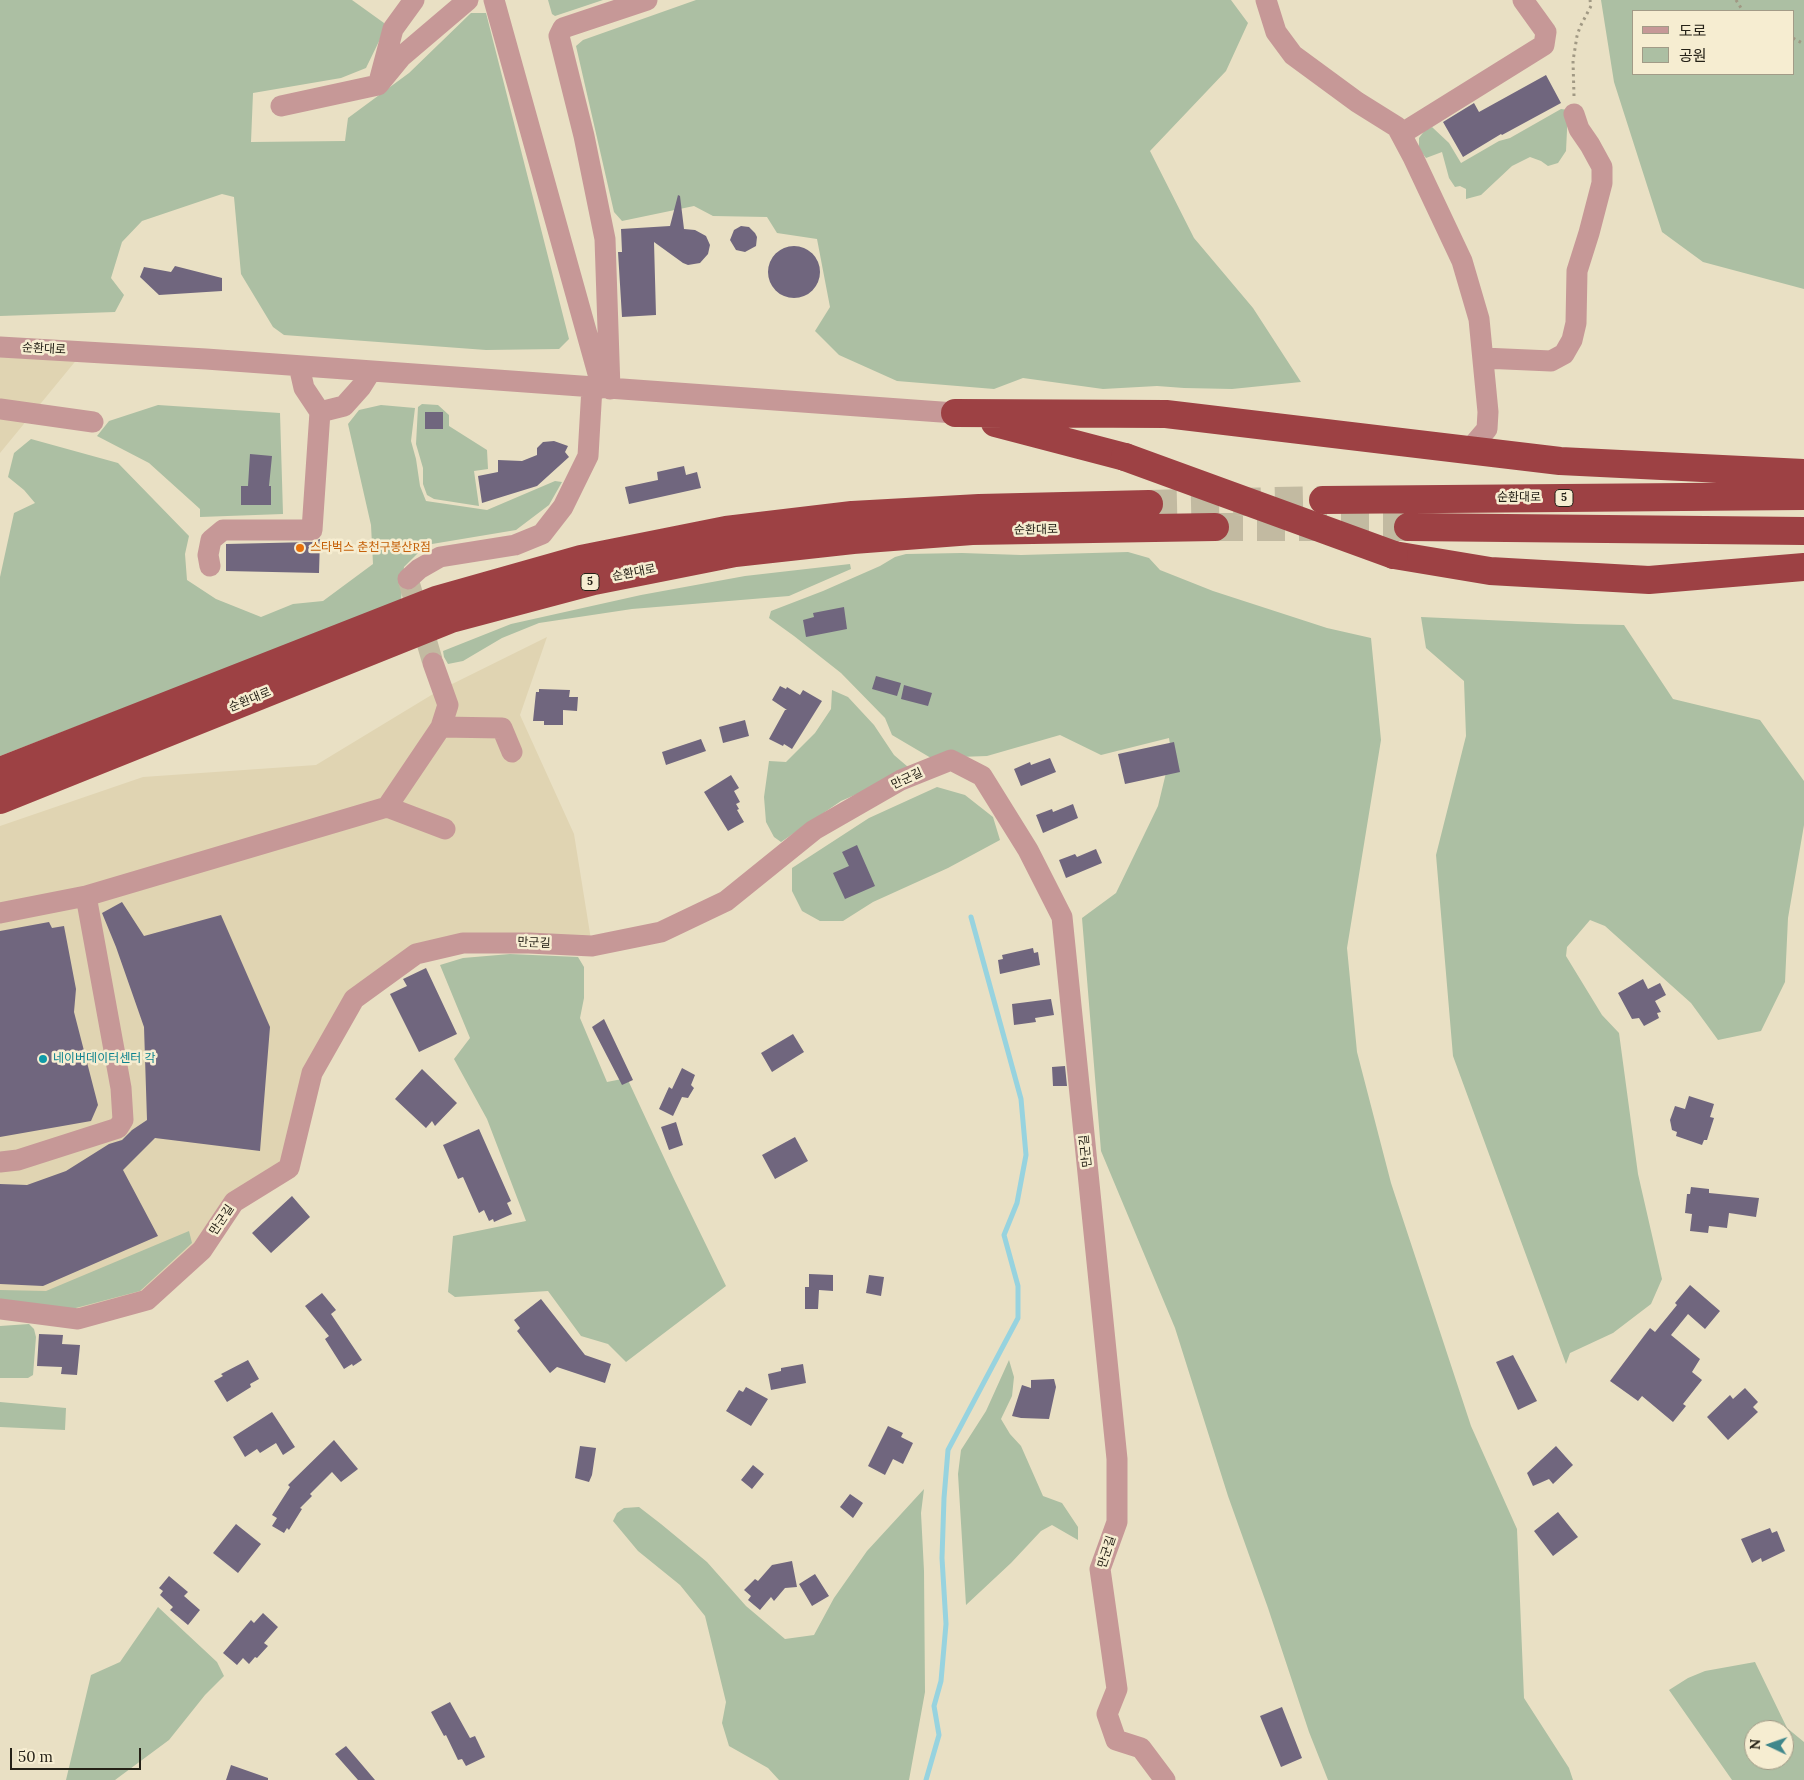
<!DOCTYPE html>
<html>
<head>
<meta charset="utf-8">
<style>
	body { margin:0 }
	#map { position:relative; width:1804px; height:1780px; overflow:hidden; background:#e9e0c4; font-family:Lora,"Noto Sans KR",serif }
	canvas { display:block }
	.legend { position:absolute; left:1632px; top:10px; width:162px; height:65px; box-sizing:border-box; background:#f6edd1; border:1px solid #a29b87; margin:0; padding:6px 9px; list-style:none; font-size:15px; color:#252117 }
	.legend li { display:flex; align-items:center; gap:10px; height:25px }
	.legend b { width:25px; border:1px solid #a29b87 }
	.north { position:absolute; left:1744px; top:1720px; width:50px; height:50px; box-sizing:border-box; background:#f6edd1; border:1px solid #a29b87; border-radius:50%; rotate:273deg; font-size:14px; font-weight:700; line-height:20px; text-align:center; color:#252117 }
	.north::after { content:''; display:block; margin:auto; width:18px; height:22px; background:#3f878b; clip-path:polygon(50% 0,100% 100%,50% 72%,0 100%) }
	.scale { position:absolute; left:10px; top:1748px; width:131px; height:22px; box-sizing:border-box; border:2px solid #252117; border-top:0; padding-left:6px; font-size:15px; line-height:18px; white-space:nowrap; color:#252117; -webkit-text-stroke:4px #f6edd1; paint-order:stroke }
</style>
</head>
<body>
<div id="map">
<canvas width="1804" height="1780"></canvas>
<ul class="legend">
<li><b style="height:6px;background:#c69897"></b>도로</li>
<li><b style="height:14px;background:#acbfa3"></b>공원</li>
</ul>
<div class="north">N</div>
<div class="scale">50 m</div>
</div>
<script>
const ctx = document.querySelector('canvas').getContext('2d');
ctx.lineJoin = 'round';
function fillPath(path, color) {
  ctx.fillStyle = color;
  ctx.fill(path, 'evenodd');
}
function shape(rows) {
  const path = new Path2D();
  for (const r of rows) {
    if (r.length === 3) {
      path.moveTo(r[0] + r[2], r[1]);
      path.arc(r[0], r[1], r[2], 0, 2 * Math.PI);
      continue;
    }
    path.moveTo(r[0], r[1]);
    for (let i = 2; i < r.length; i += 2) path.lineTo(r[i], r[i + 1]);
  }
  return path;
}
function stroke(path, color, width, dash) {
  ctx.strokeStyle = color;
  ctx.lineWidth = width;
  ctx.lineCap = dash ? 'butt' : 'round';
  ctx.setLineDash(dash || []);
  ctx.stroke(path);
}
function drawText(font, color, halo, rows, align = 'center') {
  ctx.font = font + ' Lora,"Noto Sans KR",serif';
  ctx.lineWidth = 5;
  ctx.setLineDash([]);
  ctx.textBaseline = 'middle';
  ctx.strokeStyle = halo;
  ctx.fillStyle = color;
  for (const [text, x, y, turn = 0] of rows) {
    ctx.save();
    ctx.translate(x, y);
    ctx.rotate((+turn || 0) * Math.PI / 180);
    ctx.textAlign = isNaN(turn) ? turn : align;
    if (halo) ctx.strokeText(text, 0, 0);
    ctx.fillText(text, 0, 0);
    ctx.restore();
  }
}
const built = shape([
	[0,347,83,352,0,453],
	[547,637,520,715,574,834,592,946,416,954,354,999,312,1073,289,1168,234,1202,147,1300,78,1319,0,1309,0,826,143,777,316,765,438,691]
]);
const green = shape([
	[0,0,352,0,384,23,384,31,366,68,341,78,253,93,251,142,345,141,348,118,409,73,471,13,486,13,569,339,559,349,486,350,284,335,273,327,241,274,234,197,222,194,142,221,122,242,111,278,124,295,115,312,0,316],
	[548,0,603,0,555,16,552,14],
	[696,0,1231,0,1248,23,1226,71,1150,151,1194,238,1253,308,1301,382,1232,389,1184,388,1157,386,1103,389,1023,378,994,389,897,381,839,355,815,331,830,307,817,239,777,233,767,217,713,216,694,206,622,221,614,212,576,46,583,40],
	[1601,0,1804,0,1804,289,1703,262,1662,232,1614,82],
	[1633,11,1793,11,1793,74,1633,74],
	[1561,109,1568,110,1566,151,1558,163,1548,166,1541,161,1530,157,1512,166,1481,195,1466,199,1466,189,1460,186,1455,187,1449,178,1442,152,1426,158,1419,149,1419,138,1425,130,1432,127,1449,143,1461,163,1499,141,1510,138],
	[422,404,438,405,449,415,449,426,487,450,488,469,474,471,479,506,434,499,427,495,423,484,423,468,416,444,418,407],
	[158,405,280,413,283,514,200,517,200,509,149,463,97,436,109,421],
	[381,405,415,408,411,441,416,459,420,486,426,501,487,510,555,481,562,482,549,505,516,530,426,545,404,567,401,601,0,756,0,577,14,513,35,503,24,490,8,477,14,453,31,439,118,463,189,536,185,554,187,580,216,599,261,617,293,604,323,601,373,564,371,525,348,424,359,410],
	[1128,552,1149,558,1160,570,1213,591,1327,628,1371,638,1381,740,1347,948,1357,1052,1391,1183,1471,1426,1517,1529,1524,1698,1569,1768,1573,1780,1328,1780,1309,1732,1268,1608,1228,1496,1175,1328,1101,1151,1082,918,1116,893,1158,806,1171,752,1169,738,1101,755,1060,735,987,756,931,758,892,735,885,718,841,673,794,636,769,618,771,611,823,591,880,566,895,557,906,554,962,553,1021,555],
	[850,564,851,569,789,596,632,609,539,623,502,638,463,661,448,664,444,657,443,651,511,624,641,595,745,576],
	[1421,617,1577,624,1624,625,1673,699,1760,720,1804,781,1804,825,1788,918,1785,982,1761,1031,1718,1040,1691,1003,1605,926,1590,920,1567,947,1566,956,1602,1015,1619,1033,1638,1174,1662,1279,1651,1304,1613,1333,1570,1353,1566,1364,1453,1056,1436,855,1466,736,1464,681,1426,648],
	[832,690,848,697,874,725,894,755,908,767,892,779,841,801,781,842,774,837,766,822,764,797,769,761,786,762,815,733,831,709],
	[937,787,965,795,993,817,1000,840,948,868,873,902,843,921,820,921,802,911,792,891,792,868,869,818],
	[510,954,578,957,584,967,584,998,580,1018,607,1082,627,1078,673,1177,726,1286,626,1362,608,1344,581,1336,548,1291,455,1297,448,1292,453,1236,526,1221,487,1119,454,1059,470,1038,440,965,463,958],
	[189,1231,192,1243,140,1291,72,1309,0,1300,0,1290,46,1291],
	[29,1324,34,1329,36,1337,33,1375,28,1378,0,1378,0,1326],
	[1009,1360,1014,1377,1012,1396,1001,1419,1010,1434,1021,1446,1043,1496,1062,1503,1078,1527,1078,1540,1052,1525,1041,1531,1011,1563,966,1605,958,1474,961,1450,986,1411],
	[0,1402,66,1408,65,1430,0,1427],
	[924,1489,921,1513,924,1571,925,1692,909,1780,779,1780,768,1768,729,1746,722,1723,726,1702,705,1616,680,1585,638,1551,613,1521,617,1513,624,1508,639,1507,661,1524,707,1562,746,1606,785,1639,814,1635,834,1598,867,1551],
	[158,1607,217,1662,224,1676,205,1695,169,1740,115,1780,66,1780,91,1675,120,1662],
	[1755,1662,1787,1728,1804,1742,1804,1780,1732,1780,1669,1690,1688,1678,1705,1671],
	[1754,1730,1784,1730,1784,1760,1754,1760]
]);
const stream = shape([
	[926,1780,939,1735,934,1706,941,1681,946,1624,942,1558,944,1498,948,1450,1018,1318,1018,1286,1004,1235,1017,1203,1026,1155,1021,1099,971,917]
]);
const building = shape([
	[1546,75,1561,103,1502,135,1501,134,1463,157,1443,122,1474,103,1479,112],
	[678,195,680,196,684,229,695,230,706,236,710,245,708,254,700,263,688,265,683,263,654,242,656,315,622,317,618,252,622,252,621,229,670,226],
	[741,226,749,227,755,233,757,237,756,246,745,252,736,250,730,240,734,230],
	[794,272,26],
	[175,266,222,278,222,291,159,295,140,277,144,267,171,272],
	[425,412,443,412,443,429,425,429],
	[554,441,568,446,565,452,569,457,537,486,482,503,478,476,498,472,498,460,522,461,537,455,537,448,543,442],
	[250,454,272,456,269,486,271,486,271,505,241,505,241,486,248,486],
	[684,466,686,475,697,472,701,488,629,504,625,487,658,480,657,472],
	[320,539,319,573,226,571,226,544,312,542],
	[844,607,847,629,806,637,803,620,814,617,813,613],
	[876,676,901,683,897,696,872,689],
	[904,685,932,693,928,706,901,699],
	[780,686,786,689,787,687,800,695,803,690,822,701,792,749,784,744,783,746,769,739,785,710,787,710,772,700],
	[539,689,570,690,569,697,578,697,577,711,563,710,563,725,544,725,544,721,533,721,536,692,539,692],
	[745,720,749,736,723,743,719,727],
	[701,739,706,751,666,765,662,752],
	[1174,742,1180,772,1125,784,1118,754],
	[1050,758,1056,772,1021,786,1014,769,1030,762,1031,765],
	[731,775,739,788,734,791,740,802,736,804,739,809,737,810,744,822,728,831,704,792],
	[1073,804,1078,818,1043,833,1036,815,1052,809,1053,812],
	[857,845,875,886,845,899,833,873,849,866,842,852],
	[1096,849,1102,863,1066,878,1059,860,1075,854,1077,857],
	[122,902,144,936,221,915,270,1027,260,1151,155,1138,123,1170,158,1236,43,1286,0,1284,0,1184,27,1185,66,1171,109,1144,122,1140,132,1130,147,1120,144,1027,116,947,102,913],
	[49,922,52,928,64,926,76,989,74,1012,98,1105,91,1121,0,1137,0,931],
	[1033,948,1034,953,1038,952,1040,965,1000,974,998,960,1003,959,1002,955],
	[426,968,457,1034,419,1052,390,994,407,986,403,979],
	[1643,979,1648,989,1660,983,1666,995,1655,1001,1661,1012,1657,1013,1659,1018,1644,1026,1639,1018,1632,1019,1618,993],
	[1051,999,1054,1015,1035,1018,1036,1022,1014,1025,1012,1004],
	[604,1019,633,1080,622,1085,592,1027],
	[793,1034,804,1052,772,1072,761,1053],
	[1065,1066,1067,1086,1053,1086,1052,1067],
	[682,1068,695,1075,691,1085,694,1088,688,1098,682,1097,673,1116,659,1109,669,1087,672,1089],
	[422,1069,457,1103,435,1126,432,1121,426,1128,395,1099],
	[1689,1096,1714,1104,1710,1117,1714,1118,1707,1140,1704,1140,1702,1145,1676,1136,1677,1132,1672,1130,1670,1120,1675,1106,1685,1109],
	[676,1122,683,1145,669,1150,661,1127],
	[479,1129,511,1201,507,1203,512,1214,494,1222,493,1219,489,1221,484,1210,479,1213,463,1177,458,1179,443,1145],
	[795,1137,808,1161,775,1179,762,1155],
	[1691,1187,1709,1189,1709,1193,1759,1198,1756,1217,1729,1213,1727,1228,1709,1226,1708,1233,1690,1231,1692,1214,1685,1213,1687,1194,1690,1194],
	[292,1196,310,1217,271,1253,252,1233],
	[809,1274,833,1275,833,1291,819,1290,818,1309,805,1309,805,1287,809,1287],
	[869,1275,884,1277,881,1296,866,1293],
	[1690,1285,1720,1311,1705,1329,1688,1314,1671,1335,1700,1359,1692,1372,1702,1380,1683,1404,1686,1406,1673,1422,1642,1396,1638,1401,1610,1381,1650,1328,1655,1332,1677,1305,1675,1303],
	[322,1293,336,1310,331,1314,362,1360,353,1366,352,1364,344,1369,325,1339,329,1336,305,1306],
	[541,1299,585,1355,611,1364,605,1383,557,1367,550,1373,517,1331,520,1328,514,1320],
	[39,1334,63,1335,62,1344,80,1345,77,1375,61,1374,62,1367,37,1366],
	[1513,1355,1537,1401,1518,1410,1496,1362],
	[248,1360,259,1379,250,1384,251,1387,227,1402,214,1381,223,1376,221,1374],
	[803,1364,806,1383,771,1390,768,1374,781,1371,781,1368],
	[1054,1379,1056,1387,1049,1419,1021,1418,1012,1416,1022,1385,1031,1388,1031,1380],
	[746,1387,768,1399,751,1426,726,1411,739,1390,743,1392],
	[1745,1388,1758,1402,1753,1407,1758,1412,1728,1440,1707,1417,1730,1395,1733,1399],
	[272,1412,295,1447,283,1455,276,1443,260,1453,257,1449,245,1457,233,1437],
	[888,1426,903,1433,901,1437,913,1443,903,1464,893,1459,885,1475,868,1466],
	[334,1440,358,1469,341,1482,332,1472,310,1494,312,1496,300,1508,302,1509,289,1530,287,1528,284,1533,272,1526,277,1518,272,1515,290,1487,288,1485],
	[580,1446,596,1448,592,1475,589,1482,575,1478],
	[1556,1446,1573,1465,1553,1484,1549,1479,1533,1486,1527,1473],
	[753,1465,764,1474,752,1489,741,1480],
	[850,1494,863,1503,853,1518,840,1507],
	[1558,1512,1578,1537,1553,1556,1534,1531],
	[236,1524,261,1544,238,1573,213,1553],
	[1770,1528,1772,1533,1777,1531,1785,1551,1762,1562,1761,1558,1752,1563,1741,1539],
	[792,1561,797,1587,785,1588,774,1601,771,1597,760,1610,748,1600,751,1596,744,1590,755,1579,758,1581,772,1565],
	[815,1574,829,1596,812,1606,799,1584],
	[169,1576,188,1592,184,1596,200,1610,188,1625,170,1610,173,1607,160,1595,163,1591,159,1588],
	[263,1613,278,1627,264,1643,268,1646,257,1658,255,1657,249,1664,243,1658,237,1665,223,1653,251,1620,254,1623],
	[450,1702,470,1738,475,1736,485,1757,466,1766,462,1759,458,1760,446,1735,444,1736,431,1712],
	[1282,1707,1302,1758,1281,1767,1260,1716],
	[346,1746,375,1780,358,1780,335,1754],
	[231,1765,268,1778,268,1780,226,1780]
]);
const minorTunnel = shape([
	[408,579,433,663]
]);
const highwayTunnel = shape([
	[1149,504,1323,500],
	[1215,527,1408,527]
]);
const path = shape([
	[1736,0,1743,11],
	[1793,38,1804,44],
	[1574,96,1573,61,1577,36,1580,27,1591,6,1590,0]
]);
const minor = shape([
	[494,0,602,388],
	[1266,0,1276,32,1293,55,1357,102,1397,127,1413,157,1462,261,1479,319,1488,412,1487,429,1469,450],
	[380,78,393,29,414,0],
	[281,106,378,85,401,57,468,0],
	[1401,134,1544,45,1546,32,1523,0],
	[0,347,206,359,955,413],
	[1483,358,1551,361,1564,354,1572,340,1576,323,1577,271,1589,233,1602,183,1602,167,1590,145,1579,129,1574,114],
	[610,389,605,239,584,136,559,36,563,28,647,0],
	[0,409,93,422],
	[320,412,344,406,361,387,371,371],
	[210,566,208,555,211,540,223,530,312,530,320,412,304,388,299,366],
	[408,579,419,569,440,557,515,545,542,534,563,507,588,456,592,387],
	[433,663,448,705,441,727],
	[387,807,445,829],
	[86,896,387,807,441,727,502,728,512,752],
	[0,913,86,896,121,1088,123,1120,118,1128,18,1160,0,1162],
	[0,1309,78,1319,147,1300,202,1250,234,1202,289,1168,312,1073,354,999,416,954,463,943,529,943,592,946,661,932,726,901,814,830,901,780,951,760,982,776,1028,850,1062,917,1117,1459,1117,1522,1100,1569,1117,1689,1107,1714,1116,1740,1141,1748,1165,1780]
]);
const highway = shape([
	[955,413,1166,414,1560,461,1804,473],
	[995,423,1125,457],
	[1323,500,1804,496],
	[1408,527,1804,531],
	[1394,555,1490,571,1649,580,1804,567],
	[0,771,436,600,581,559,726,530,852,515,979,508,1149,504],
	[0,800,451,619,594,581,735,553,853,540,972,531,1215,527]
]);
const highwayBridge = shape([
	[1125,457,1394,555]
]);
const markers = [
	[300,548,5,"#e8710a"],
	[43,1059,5,"#0f9aa8"]
];
const shields = [
	[1564,498,18],
	[590,582,18]
];
const shieldNames = [
	["5",1564,498],
	["5",590,582]
];
const streetNames = [
	["순환대로",44,349,3],
	["순환대로",1519,498],
	["순환대로",1036,530,-1],
	["순환대로",634,573,-11],
	["순환대로",250,700,-22],
	["만군길",907,779,-25],
	["만군길",534,943,2],
	["만군길",1086,1151,-96],
	["만군길",222,1220,-56],
	["만군길",1107,1552,-72]
];
const foodNames = [
	["스타벅스 춘천구봉산R점",310,548]
];
const cultureNames = [
	["네이버데이터센터 각",53,1059]
];
fillPath(built, '#e0d4b2');
fillPath(green, '#acbfa3');
stroke(stream, '#97d3df', 5);
fillPath(building, '#70667e');
stroke(minorTunnel, '#c2baa1', 21, [21, 11]);
stroke(highwayTunnel, '#c2baa1', 28, [28, 14]);
stroke(path, '#a19984', 3, [2.5, 4]);
stroke(minor, '#c69897', 21);
stroke(highway, '#9d4144', 28);
stroke(highwayBridge, '#9d4144', 28);
for (const [x, y, r, color] of markers) {
  const dot = new Path2D();
  dot.arc(x, y, r, 0, 2 * Math.PI);
  ctx.fillStyle = color;
  ctx.fill(dot);
  stroke(dot, '#f6edd1', 2);
}
for (const [x, y, w] of shields) {
  const box = new Path2D();
  box.roundRect(x - w / 2, y - 8.5, w, 17, 4);
  ctx.fillStyle = '#f6edd1';
  ctx.fill(box);
  stroke(box, '#252117', 1);
}
drawText('bold 11px', '#252117', null, shieldNames);
drawText('12px', '#252117', '#f6edd1', streetNames);
drawText('12px', '#c56008', '#f6edd1', foodNames, 'left');
drawText('12px', '#0d838f', '#f6edd1', cultureNames, 'left');
</script>
</body>
</html>
